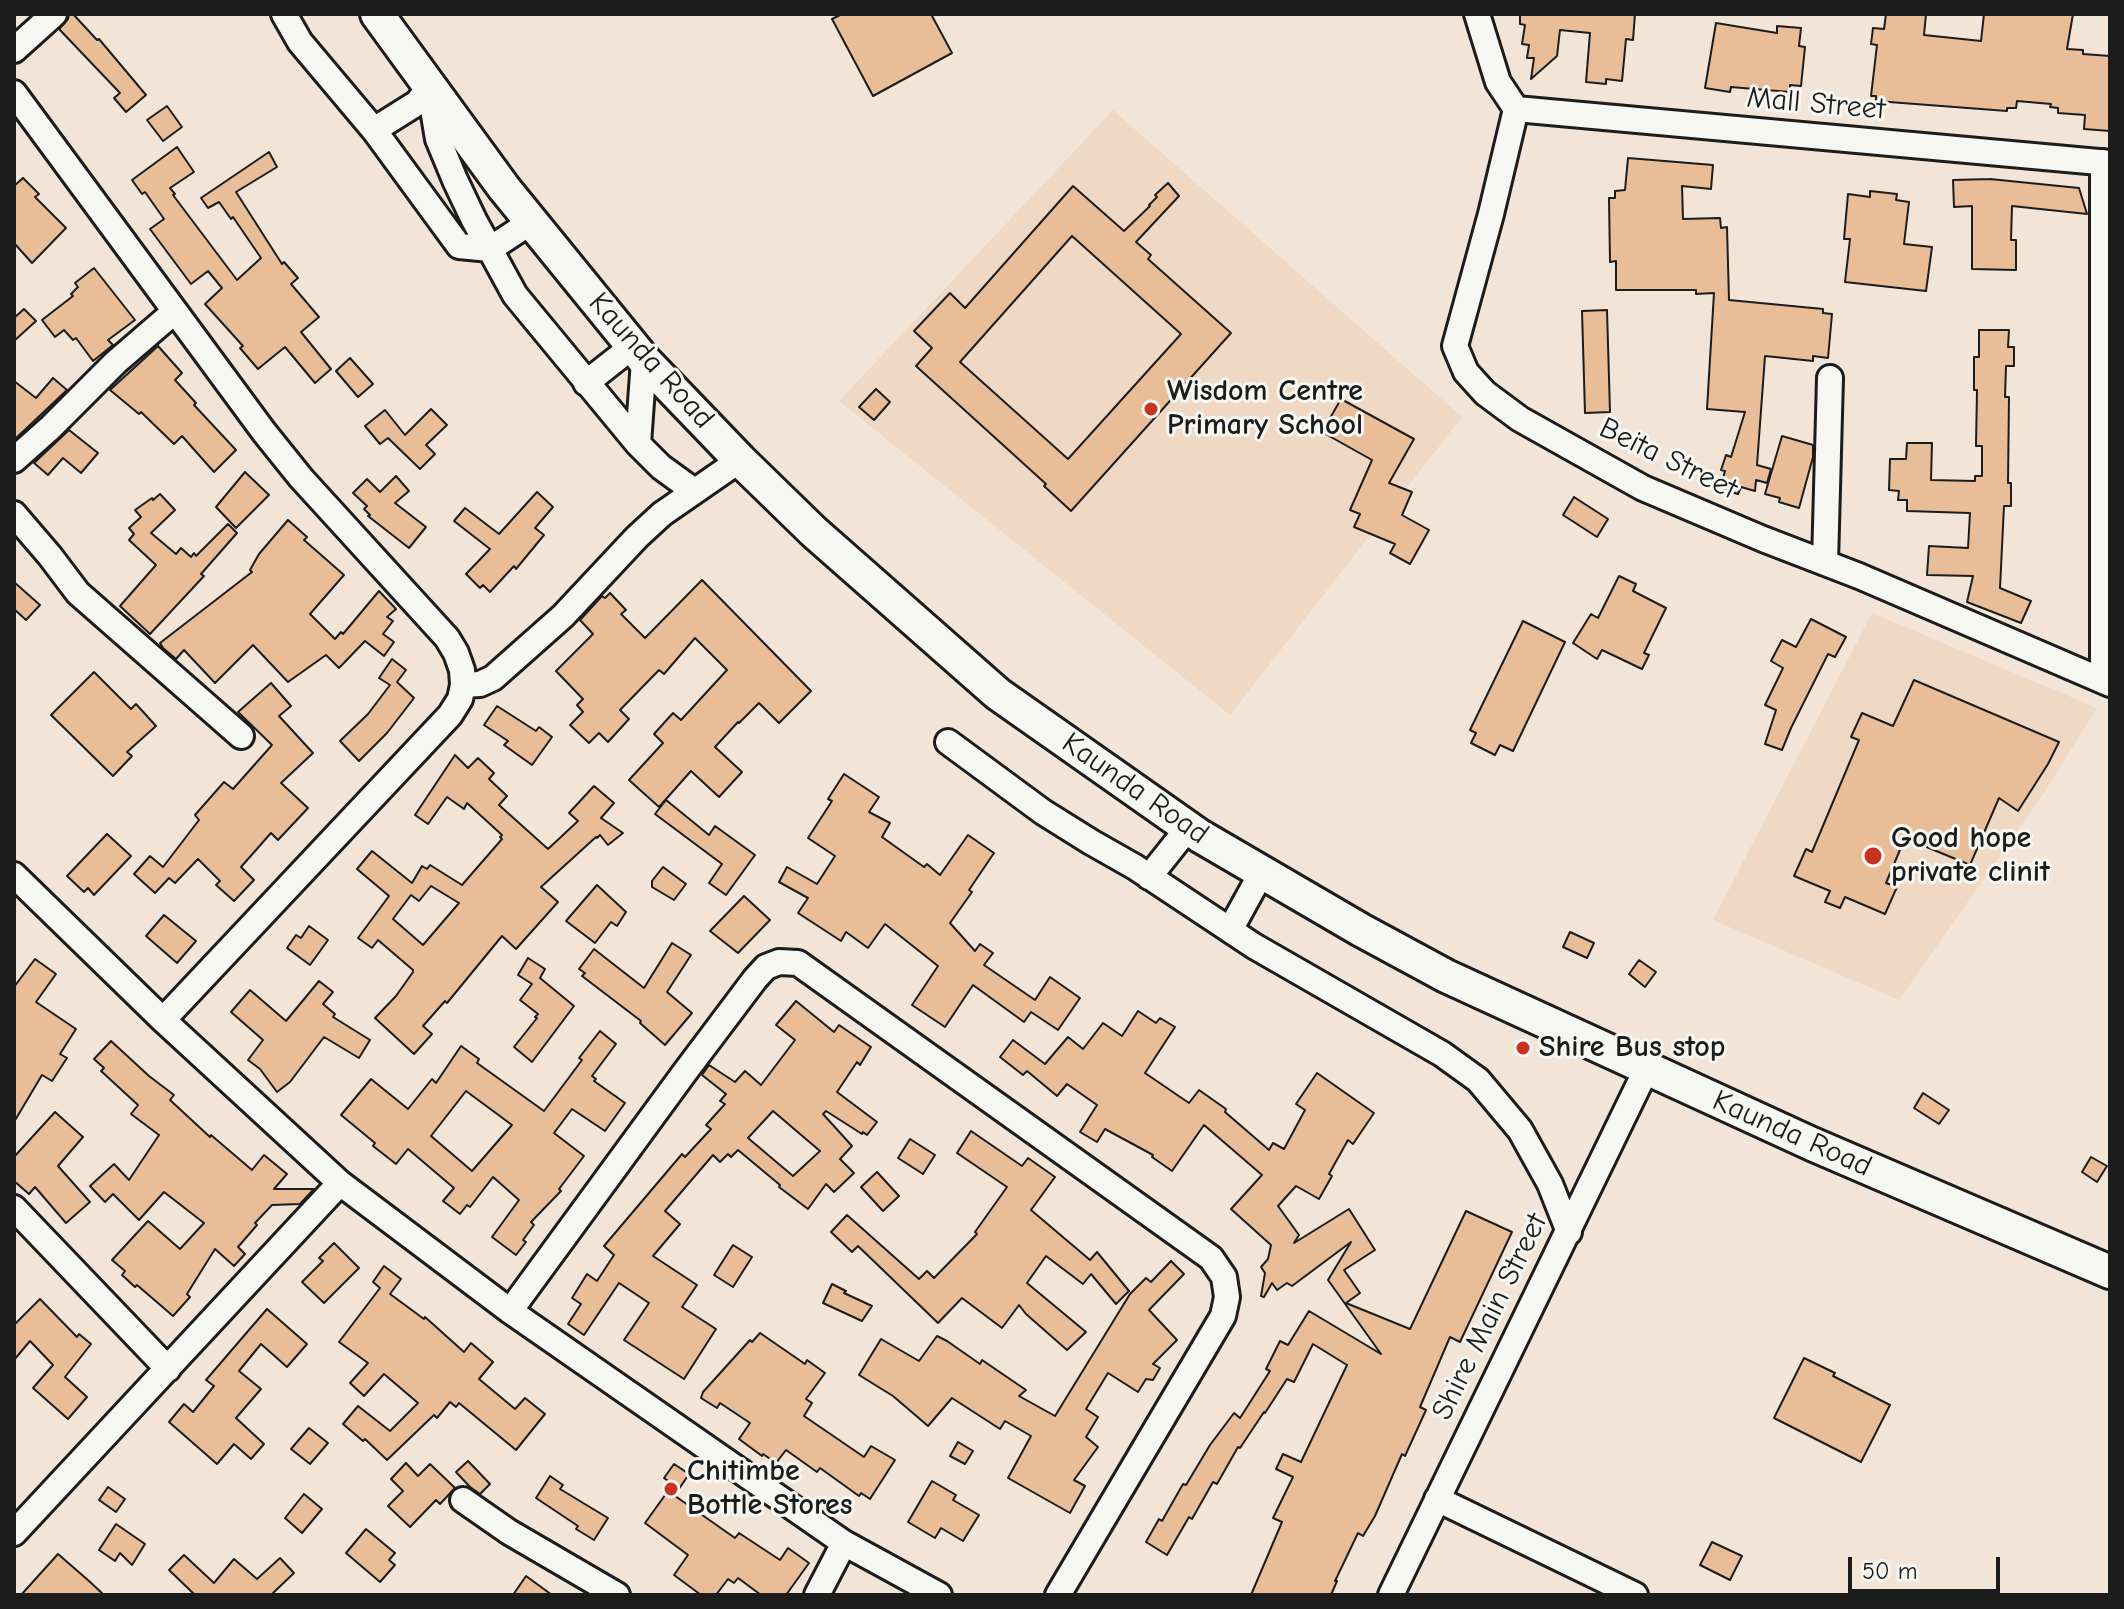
<!DOCTYPE html>
<html>
<head>
<meta charset="utf-8">
<style>
	body { margin:0 }
	#map { position:relative; width:2124px; height:1609px; overflow:hidden; background:#f2e5d7; font-family:"Comic Neue",sans-serif }
	canvas { display:block }
	.frame { position:absolute; inset:0; border:16px solid #1c1c1c; pointer-events:none }
	.scale { position:absolute; left:1848px; top:1557px; width:152px; height:36px; box-sizing:border-box; border:4px solid #1c1c1c; border-top:0; padding-left:10px; font-size:24px; line-height:28px; white-space:nowrap; color:#1c1c1c; -webkit-text-stroke:6px #f6f6f2; paint-order:stroke }
</style>
</head>
<body>
<div id="map">
<canvas width="2124" height="1609"></canvas>
<div class="frame"></div>
<div class="scale">50 m</div>
</div>
<script>
const ctx = document.querySelector('canvas').getContext('2d');
ctx.lineJoin = 'round';
function fillPath(path, color) {
  ctx.fillStyle = color;
  ctx.fill(path, 'evenodd');
}
function shape(rows) {
  const path = new Path2D();
  for (const r of rows) {
    path.moveTo(r[0], r[1]);
    for (let i = 2; i < r.length; i += 2) path.lineTo(r[i], r[i + 1]);
  }
  return path;
}
function stroke(path, color, width, dash) {
  ctx.strokeStyle = color;
  ctx.lineWidth = width;
  ctx.lineCap = dash ? 'butt' : 'round';
  ctx.setLineDash(dash || []);
  ctx.stroke(path);
}
function drawText(font, color, halo, rows, align = 'center') {
  ctx.font = font + ' "Comic Neue",sans-serif';
  ctx.lineWidth = 6;
  ctx.setLineDash([]);
  ctx.textBaseline = 'middle';
  ctx.strokeStyle = halo;
  ctx.fillStyle = color;
  for (const [text, x, y, turn = 0] of rows) {
    ctx.save();
    ctx.translate(x, y);
    ctx.rotate((+turn || 0) * Math.PI / 180);
    ctx.textAlign = isNaN(turn) ? turn : align;
    if (halo) ctx.strokeText(text, 0, 0);
    ctx.fillText(text, 0, 0);
    ctx.restore();
  }
}
const built = shape([
	[1113,110,1462,417,1230,715,839,401],
	[1872,613,2097,708,2044,793,1899,1000,1713,920]
]);
const building = shape([
	[69,14,73,14,97,40,99,39,146,95,126,112,114,98,120,93,59,29,68,19,69,14],
	[842,14,931,14,952,53,873,96,832,19,842,14],
	[1520,14,1635,14,1633,40,1626,39,1622,81,1606,79,1606,84,1586,82,1590,33,1560,30,1557,56,1531,79,1534,58,1527,58,1529,45,1522,44,1525,25,1520,24,1520,14],
	[1886,14,1926,14,1924,35,1981,41,1984,14,2073,14,2067,49,2083,50,2083,54,2110,56,2110,131,2084,129,2085,115,2058,113,2058,108,2050,107,2051,104,2017,101,2016,108,2007,108,2007,111,1876,101,1876,96,1871,96,1877,45,1871,44,1873,28,1884,29,1886,14],
	[1716,23,1777,33,1777,26,1801,28,1799,46,1805,47,1801,86,1790,85,1790,92,1731,87,1730,92,1705,88,1716,23],
	[167,106,182,127,163,141,147,120,167,106],
	[177,147,194,172,170,188,175,194,173,195,237,280,261,258,233,217,231,219,219,202,208,208,201,198,269,152,277,167,236,192,282,264,284,262,298,278,291,284,319,317,301,332,331,369,315,383,285,347,258,369,240,348,243,346,205,304,222,288,208,271,191,284,150,229,164,219,145,192,142,194,132,180,177,147],
	[1628,158,1713,165,1711,189,1682,186,1683,219,1720,218,1721,228,1727,227,1729,300,1823,309,1823,313,1832,314,1828,358,1813,356,1813,361,1765,356,1757,465,1771,469,1767,483,1756,480,1755,491,1741,487,1738,494,1720,489,1725,471,1721,470,1726,455,1731,457,1745,412,1707,409,1714,293,1696,294,1696,290,1616,290,1616,261,1610,262,1609,198,1615,198,1615,191,1625,190,1628,158],
	[23,178,39,194,35,197,66,228,32,263,14,243,14,186,23,178],
	[1990,179,2079,188,2087,214,2012,206,2011,240,2016,240,2016,270,1972,269,1972,206,1954,207,1953,180,1990,179],
	[1168,183,1179,196,1136,242,1151,255,1148,259,1231,333,1071,511,1044,486,1046,484,916,366,932,348,914,331,950,293,965,308,1073,186,1124,231,1150,206,1149,205,1157,197,1155,195,1168,183],
	[1072,236,1181,334,1068,459,960,362,1072,236],
	[1870,191,1897,194,1896,200,1909,202,1904,244,1932,247,1926,291,1845,282,1850,239,1844,239,1848,194,1870,197,1870,191],
	[94,268,135,320,108,340,113,345,93,361,76,338,73,340,64,330,55,337,42,320,73,296,71,294,78,287,75,283,94,268],
	[24,309,36,321,14,341,14,318,24,309],
	[1607,310,1610,412,1585,413,1582,311,1607,310],
	[1979,330,2009,330,2008,347,2014,347,2014,366,2006,366,2005,397,2009,397,2008,483,2011,483,2011,506,2004,506,2000,588,2031,601,2021,623,1967,602,1973,576,1927,575,1929,546,1968,548,1970,513,1907,511,1907,500,1898,500,1899,491,1889,490,1890,459,1906,459,1907,443,1932,443,1931,480,1975,481,1975,476,1982,476,1982,446,1976,446,1977,390,1974,390,1974,357,1979,357,1979,330],
	[158,346,182,373,175,380,196,403,194,405,236,450,214,472,182,436,174,444,141,412,139,414,110,390,158,346],
	[350,358,373,384,358,397,336,371,350,358],
	[53,378,67,390,14,440,14,381,36,398,53,378],
	[876,389,890,402,874,420,859,407,876,389],
	[1341,399,1414,439,1389,483,1412,492,1402,515,1429,530,1410,564,1390,553,1395,544,1354,527,1360,514,1350,510,1372,460,1322,432,1341,399],
	[431,409,447,425,426,445,435,454,420,469,388,438,380,444,365,426,385,410,405,435,431,409],
	[69,430,98,453,81,473,63,458,48,475,34,463,69,430],
	[1782,436,1813,445,1813,457,1799,508,1779,502,1780,498,1765,494,1782,436],
	[245,472,269,495,236,528,216,507,245,472],
	[396,476,409,491,395,503,426,527,409,548,368,516,370,515,364,509,367,506,353,493,367,479,380,492,396,476],
	[537,492,553,507,535,528,544,535,516,569,514,566,490,592,483,585,480,588,466,574,490,549,454,521,465,508,499,534,537,492],
	[160,494,175,510,151,533,176,554,181,548,191,557,194,553,196,556,228,524,237,533,201,574,204,576,150,634,120,606,156,565,129,540,134,534,129,528,141,517,135,510,152,498,153,500,160,494],
	[1574,497,1608,519,1597,537,1563,515,1574,497],
	[288,520,307,537,304,540,344,575,310,614,335,639,341,632,343,634,379,591,396,609,387,617,393,621,383,634,394,642,384,656,365,641,339,668,326,655,288,682,253,645,215,683,184,650,176,659,163,648,160,643,252,572,250,570,259,554,288,520],
	[1619,576,1636,584,1633,591,1666,608,1644,653,1649,655,1642,669,1602,650,1597,659,1573,643,1591,614,1598,618,1619,576],
	[702,580,811,691,779,723,759,703,739,723,738,722,715,747,742,772,719,797,691,771,659,807,629,780,663,743,654,734,673,713,681,720,727,670,695,638,664,674,659,670,620,710,629,719,608,742,599,733,589,743,570,725,583,712,577,705,583,699,556,671,593,634,580,620,602,596,605,598,610,593,626,610,621,614,645,638,702,580],
	[14,582,40,605,26,620,14,609,14,582],
	[1811,619,1846,637,1835,657,1828,654,1791,728,1782,750,1765,744,1776,710,1765,705,1783,668,1771,661,1782,640,1796,647,1811,619],
	[1523,621,1565,642,1513,751,1500,745,1495,755,1471,743,1476,733,1470,730,1523,621],
	[392,659,406,670,397,682,414,698,387,733,359,761,340,741,368,714,390,685,379,678,392,659],
	[94,672,131,709,136,704,156,726,127,752,132,756,113,776,51,715,94,672],
	[1914,680,2059,742,2048,764,2018,811,1999,798,1970,865,1905,838,1886,883,1897,887,1885,914,1845,897,1840,908,1825,902,1830,891,1794,876,1806,849,1812,852,1859,740,1851,737,1862,713,1893,726,1914,680],
	[271,683,291,706,279,716,313,753,281,783,308,808,278,840,271,833,241,867,254,880,234,901,216,885,220,881,198,859,175,883,169,878,155,893,134,874,150,856,163,867,199,820,195,815,224,782,233,789,272,745,238,712,271,683],
	[497,706,536,731,539,727,552,737,532,765,504,745,508,741,484,725,497,706],
	[455,755,468,768,478,758,494,773,489,779,507,796,499,805,548,849,578,821,569,813,594,786,614,803,601,818,623,833,608,845,600,835,597,838,596,837,541,887,558,902,516,949,502,936,447,1003,445,1001,423,1026,432,1034,414,1054,375,1018,396,996,413,972,413,970,378,940,372,948,358,938,389,896,357,869,372,851,412,883,422,866,427,869,430,865,462,885,502,839,500,837,502,835,467,803,464,809,447,797,428,824,415,815,455,755],
	[431,886,459,903,423,945,393,919,411,895,419,901,431,886],
	[844,774,879,797,869,812,890,823,882,837,924,867,927,864,940,875,968,835,994,853,969,890,972,892,950,923,975,951,980,944,993,953,984,965,1035,1000,1050,977,1080,998,1058,1030,1031,1012,1024,1022,973,985,945,1027,912,1005,938,966,885,924,868,948,846,932,841,941,798,913,808,898,779,882,787,867,817,884,835,856,808,838,832,801,828,799,844,774],
	[666,800,709,835,715,826,755,855,726,895,709,883,722,864,655,814,666,800],
	[107,834,131,856,94,895,88,888,84,892,67,876,107,834],
	[663,867,686,884,674,900,652,887,652,881,663,867],
	[597,885,626,912,617,926,611,922,595,943,566,921,597,885],
	[744,896,770,920,738,953,710,931,744,896],
	[164,915,196,941,177,963,146,936,164,915],
	[309,926,328,940,310,965,287,948,296,935,301,938,309,926],
	[1570,932,1594,943,1587,958,1563,947,1570,932],
	[672,943,691,955,667,992,692,1013,665,1045,640,1023,641,1021,582,976,585,973,579,969,594,949,644,988,672,943],
	[528,958,545,969,540,978,574,1006,532,1062,514,1047,537,1018,535,1017,538,1014,520,1000,532,984,518,975,528,958],
	[35,959,56,974,36,1002,76,1029,60,1054,67,1058,52,1081,42,1075,14,1122,14,987,35,959],
	[1639,960,1656,972,1645,987,1629,974,1639,960],
	[319,981,333,992,323,1004,335,1014,333,1017,370,1040,359,1058,324,1037,290,1082,277,1092,260,1069,248,1060,263,1040,231,1012,250,990,286,1021,319,981],
	[796,1001,834,1032,839,1025,871,1047,860,1065,857,1062,837,1092,877,1122,867,1135,863,1132,862,1134,826,1111,823,1114,852,1146,840,1159,854,1173,834,1192,826,1184,808,1209,779,1187,780,1185,738,1150,731,1157,728,1154,720,1162,713,1155,665,1211,680,1224,653,1256,697,1285,682,1307,716,1329,684,1379,624,1340,649,1303,619,1283,584,1335,568,1324,581,1304,572,1298,587,1274,597,1281,614,1255,604,1246,682,1154,685,1157,711,1129,706,1125,725,1104,720,1101,726,1094,702,1075,709,1065,735,1082,745,1071,761,1085,795,1040,776,1025,796,1001],
	[773,1111,820,1151,793,1176,748,1138,773,1111],
	[1138,1011,1156,1023,1160,1018,1175,1027,1145,1073,1189,1103,1199,1090,1226,1109,1225,1112,1269,1150,1273,1143,1284,1149,1305,1110,1296,1104,1317,1073,1374,1113,1353,1144,1348,1140,1329,1174,1332,1176,1319,1199,1296,1186,1278,1206,1299,1235,1294,1243,1349,1209,1375,1250,1344,1270,1360,1293,1346,1303,1410,1329,1466,1211,1512,1232,1460,1342,1450,1337,1420,1407,1426,1410,1405,1456,1402,1454,1375,1516,1363,1536,1358,1533,1335,1581,1337,1581,1331,1595,1251,1595,1282,1522,1273,1518,1293,1477,1276,1469,1283,1454,1301,1462,1347,1365,1313,1344,1294,1382,1287,1379,1265,1413,1264,1412,1240,1448,1238,1447,1217,1484,1213,1482,1192,1519,1189,1517,1167,1555,1146,1542,1159,1519,1162,1521,1183,1484,1186,1485,1210,1445,1234,1413,1240,1418,1270,1371,1266,1369,1280,1341,1288,1345,1309,1311,1381,1354,1328,1280,1351,1242,1292,1286,1287,1283,1277,1290,1272,1283,1264,1297,1261,1296,1265,1273,1261,1267,1268,1259,1271,1245,1231,1209,1262,1175,1204,1125,1172,1171,1152,1157,1153,1155,1105,1129,1097,1142,1080,1132,1097,1105,1067,1084,1057,1096,1027,1071,1023,1075,1000,1057,1013,1040,1045,1064,1068,1037,1083,1049,1103,1023,1122,1036,1138,1011],
	[600,1031,616,1044,592,1076,596,1079,594,1081,625,1103,605,1131,572,1109,554,1133,584,1156,559,1189,561,1191,531,1222,534,1225,523,1240,526,1242,516,1255,492,1237,519,1200,493,1177,470,1207,467,1205,460,1214,443,1201,454,1188,408,1149,396,1164,373,1146,375,1143,341,1115,371,1079,408,1109,432,1079,436,1083,461,1046,479,1059,477,1063,544,1111,582,1060,579,1058,600,1031],
	[466,1091,512,1125,472,1171,431,1136,466,1091],
	[111,1041,149,1076,174,1095,170,1100,210,1137,211,1135,252,1170,264,1155,287,1174,274,1189,314,1189,300,1204,272,1205,255,1223,257,1225,238,1247,245,1254,234,1266,215,1249,187,1294,190,1297,173,1316,137,1285,135,1287,122,1275,125,1271,112,1260,148,1221,180,1249,204,1223,164,1192,139,1220,113,1194,105,1202,90,1186,114,1164,129,1180,159,1135,131,1114,138,1105,101,1071,104,1068,94,1059,111,1041],
	[1923,1093,1949,1110,1939,1124,1914,1108,1923,1093],
	[55,1112,83,1137,58,1166,90,1202,66,1223,35,1187,29,1194,14,1181,14,1157,55,1112],
	[971,1131,1022,1166,1028,1158,1055,1177,1031,1210,1090,1260,1097,1252,1129,1291,1116,1304,1091,1274,1083,1284,1046,1256,1027,1283,1086,1332,1067,1350,1026,1314,1019,1305,1002,1328,962,1298,938,1323,858,1246,852,1252,831,1232,847,1215,919,1279,927,1271,934,1278,977,1234,975,1232,1007,1187,957,1153,971,1131],
	[910,1139,935,1155,923,1174,898,1158,910,1139],
	[2091,1157,2107,1166,2097,1182,2082,1172,2091,1157],
	[877,1172,899,1196,883,1211,861,1187,877,1172],
	[334,1243,359,1268,324,1303,302,1282,323,1261,319,1258,334,1243],
	[733,1245,752,1257,733,1287,714,1275,733,1245],
	[1171,1261,1184,1274,1149,1310,1177,1340,1153,1364,1160,1368,1153,1380,1146,1379,1138,1392,1108,1373,1086,1409,1098,1417,1086,1437,1098,1447,1074,1480,1085,1486,1070,1513,1008,1478,1031,1436,1005,1421,1000,1429,952,1398,928,1426,893,1396,859,1375,881,1339,919,1361,937,1336,947,1341,980,1364,982,1360,1026,1390,1019,1396,1055,1416,1130,1294,1146,1278,1151,1282,1171,1261],
	[384,1266,401,1279,390,1294,424,1319,425,1317,464,1352,471,1343,493,1362,479,1379,515,1409,525,1398,545,1414,516,1450,459,1403,456,1407,450,1402,437,1418,434,1415,387,1460,365,1439,363,1441,343,1424,358,1406,390,1431,418,1403,384,1374,364,1396,350,1383,368,1363,339,1342,380,1288,373,1282,384,1266],
	[832,1284,846,1291,844,1293,872,1306,862,1321,823,1303,832,1284],
	[40,1299,77,1337,79,1334,91,1344,65,1377,87,1397,68,1419,33,1388,53,1365,30,1341,14,1360,14,1325,40,1299],
	[267,1309,307,1344,287,1367,261,1344,239,1371,261,1389,236,1418,264,1444,251,1459,234,1444,217,1464,169,1422,184,1404,193,1412,214,1386,206,1380,267,1309],
	[760,1333,805,1364,807,1360,825,1373,806,1399,812,1403,804,1416,864,1457,871,1446,895,1460,870,1499,861,1493,859,1496,820,1468,817,1472,786,1450,776,1463,763,1454,762,1456,739,1439,750,1423,720,1403,717,1408,701,1398,703,1392,750,1340,752,1342,760,1333],
	[1804,1358,1835,1373,1833,1376,1890,1405,1861,1462,1774,1418,1804,1358],
	[309,1428,328,1443,310,1464,291,1449,309,1428],
	[958,1442,973,1451,965,1464,950,1456,958,1442],
	[468,1461,490,1484,480,1494,470,1487,456,1472,468,1461],
	[406,1463,418,1476,430,1464,455,1488,440,1504,436,1500,410,1527,388,1506,403,1491,391,1479,406,1463],
	[674,1464,689,1474,679,1489,664,1478,674,1464],
	[550,1476,563,1485,560,1489,608,1518,594,1540,576,1529,578,1526,536,1498,550,1476],
	[932,1481,956,1495,953,1500,979,1515,963,1541,941,1528,935,1538,908,1522,932,1481],
	[108,1487,125,1499,116,1512,99,1500,108,1487],
	[668,1491,735,1538,739,1533,780,1560,788,1548,809,1563,786,1595,761,1595,738,1578,734,1583,728,1579,716,1595,701,1595,674,1575,688,1555,645,1523,668,1491],
	[304,1494,322,1509,302,1533,285,1518,304,1494],
	[116,1524,145,1544,132,1565,120,1553,115,1561,99,1550,116,1524],
	[366,1529,395,1553,389,1560,395,1565,380,1582,346,1553,366,1529],
	[1712,1542,1742,1556,1730,1580,1700,1565,1712,1542],
	[58,1554,89,1581,104,1595,21,1595,58,1554],
	[184,1555,214,1583,234,1559,257,1579,280,1558,294,1573,273,1593,276,1595,195,1595,169,1570,184,1555],
	[526,1576,552,1595,513,1595,526,1576]
]);
const minor = shape([
	[284,14,300,42,374,130,459,246,490,249,531,222],
	[1477,14,1498,82,1516,109],
	[14,50,54,14],
	[430,91,438,139,455,180,474,220,515,295,638,444,661,467,694,491],
	[14,93,264,432,301,478,447,638,456,653,462,670,463,685,460,699,450,715,163,1020],
	[1516,109,1491,214,1455,346,1466,372,1485,393,1520,419,1643,488,1763,539,1859,576,2110,684],
	[1516,109,2110,163],
	[374,130,417,103,429,88],
	[586,383,633,346],
	[638,444,644,360],
	[14,460,50,428,116,362,174,312],
	[14,514,50,556,78,593,241,736],
	[1825,563,1830,378],
	[2103,681,2103,162],
	[463,685,480,684,493,678,563,616,637,537,662,514,740,460],
	[948,742,1043,812,1091,842,1135,867,1254,946,1442,1054,1478,1080,1520,1130,1550,1184,1569,1232],
	[14,875,163,1020,340,1183,510,1311,844,1543,939,1595],
	[1149,877,1188,828],
	[1230,930,1262,872],
	[14,1208,168,1369],
	[510,1311,685,1072,755,979,766,967,779,962,798,963,1211,1258,1224,1277,1227,1297,1223,1316,1058,1595],
	[1437,1499,1635,1595],
	[463,1500,509,1532,617,1595],
	[14,1533,340,1183],
	[817,1595,844,1543],
	[1391,1595,1647,1068]
]);
const secondary = shape([
	[377,14,504,188,644,360,740,460,814,532,998,694,1200,836,1361,930,1446,976,1812,1144,2110,1272]
]);
const markers = [
	[1151,409,8,"#c8321e"],
	[1873,856,10,"#c8321e"],
	[1523,1048,8,"#c8321e"],
	[671,1489,8,"#c8321e"]
];
const streetNames = [
	["Mall Street",1816,104,5],
	["Kaunda Road",651,361,48],
	["Beita Street",1668,459,26],
	["Kaunda Road",1135,789,35],
	["Kaunda Road",1792,1134,24],
	["Shire Main Street",1490,1317,-64]
];
const poiNames = [
	["Wisdom Centre",1167,392],
	["Primary School",1167,426],
	["Good hope",1891,839],
	["private clinit",1891,873],
	["Shire Bus stop",1539,1048],
	["Chitimbe",687,1472],
	["Bottle Stores",687,1506]
];
fillPath(built, '#efd9c4');
fillPath(building, '#e8bd98');
stroke(building, '#1c1c1c', 2);
stroke(minor, '#1c1c1c', 30);
stroke(secondary, '#1c1c1c', 38);
stroke(minor, '#f6f6f2', 24);
stroke(secondary, '#f6f6f2', 32);
for (const [x, y, r, color] of markers) {
  const dot = new Path2D();
  dot.arc(x, y, r, 0, 2 * Math.PI);
  ctx.fillStyle = color;
  ctx.fill(dot);
  stroke(dot, '#f6f6f2', 3);
}
drawText('30px', '#1c1c1c', '#f6f6f2', streetNames);
drawText('bold 30px', '#1c1c1c', '#f6f6f2', poiNames, 'left');
</script>
</body>
</html>
